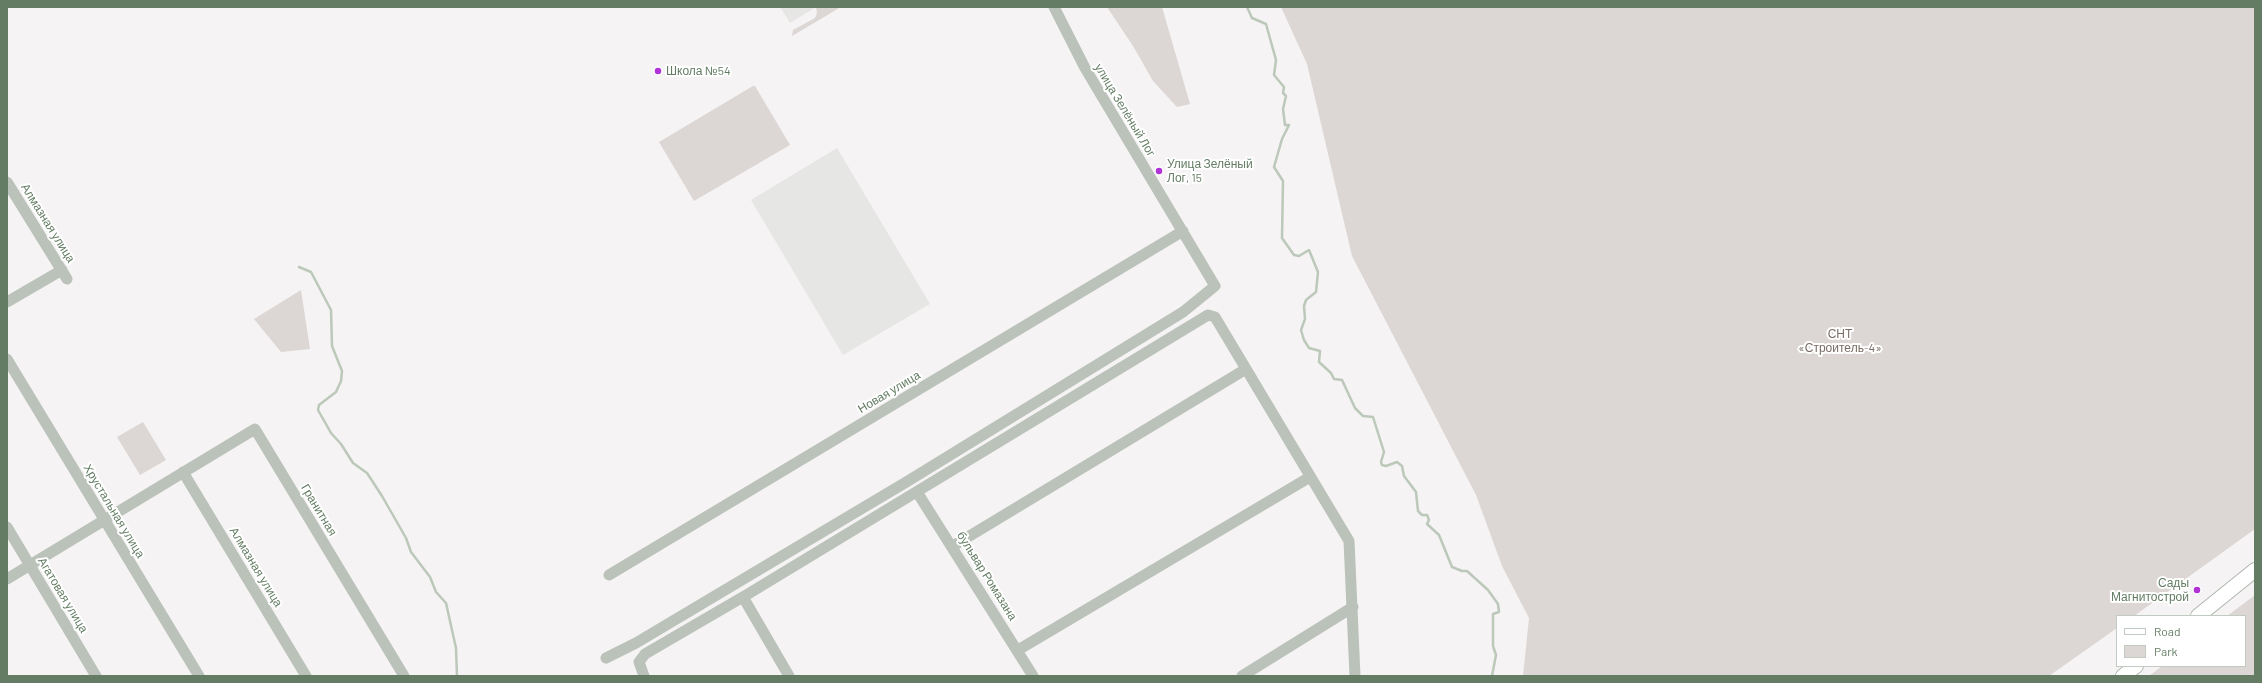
<!DOCTYPE html>
<html>
<head>
<meta charset="utf-8">
<style>
	body { margin:0 }
	#map { position:relative; width:2262px; height:683px; overflow:hidden; background:#f6f3f4; font-family:Barlow,sans-serif }
	canvas { display:block }
	.frame { position:absolute; inset:0; border:8px solid #637c63; pointer-events:none }
	.legend { position:absolute; left:2116px; top:615px; width:130px; height:52px; box-sizing:border-box; background:#fff; border:1px solid #c1cbc1; margin:0; padding:5px 7px; list-style:none; font-size:12px; color:#637c63 }
	.legend li { display:flex; align-items:center; gap:8px; height:20px }
	.legend b { width:20px; border:1px solid #c1cbc1 }
</style>
</head>
<body>
<div id="map">
<canvas width="2262" height="683"></canvas>
<div class="frame"></div>
<ul class="legend">
<li><b style="height:5px;background:#fff"></b>Road</li>
<li><b style="height:11px;background:#dcd6d4"></b>Park</li>
</ul>
</div>
<script>
const ctx = document.querySelector('canvas').getContext('2d');
ctx.lineJoin = 'round';
function fillPath(path, color) {
  ctx.fillStyle = color;
  ctx.fill(path, 'evenodd');
}
function shape(rows) {
  const path = new Path2D();
  for (const r of rows) {
    path.moveTo(r[0], r[1]);
    for (let i = 2; i < r.length; i += 2) path.lineTo(r[i], r[i + 1]);
  }
  return path;
}
function stroke(path, color, width, dash) {
  ctx.strokeStyle = color;
  ctx.lineWidth = width;
  ctx.lineCap = dash ? 'butt' : 'round';
  ctx.setLineDash(dash || []);
  ctx.stroke(path);
}
function drawText(font, color, halo, rows, align = 'center') {
  ctx.font = font + ' Barlow,sans-serif';
  ctx.lineWidth = 4;
  ctx.setLineDash([]);
  ctx.textBaseline = 'middle';
  ctx.strokeStyle = halo;
  ctx.fillStyle = color;
  for (const [text, x, y, turn = 0] of rows) {
    ctx.save();
    ctx.translate(x, y);
    ctx.rotate((+turn || 0) * Math.PI / 180);
    ctx.textAlign = isNaN(turn) ? turn : align;
    if (halo) ctx.strokeText(text, 0, 0);
    ctx.fillText(text, 0, 0);
    ctx.restore();
  }
}
const built = shape([
	[780,7,816,7,790,23],
	[837,148,930,304,843,355,751,200]
]);
const green = shape([
	[816,7,841,7,792,36,793,30,815,18,817,13],
	[1107,7,1162,7,1190,104,1177,107,1153,81,1133,46],
	[1281,7,2255,7,2255,529,2134,616,2117,616,2117,628,2049,676,1523,676,1529,618,1502,566,1476,495,1352,256,1307,64],
	[753,86,755,86,790,145,694,201,659,142],
	[301,290,310,349,281,352,254,319],
	[143,422,166,460,140,475,117,437],
	[2255,595,2255,676,2149,676,2162,666,2245,666,2245,616,2227,616]
]);
const stream = shape([
	[1247,7,1252,18,1266,24,1276,60,1274,75,1284,87,1283,93,1286,96,1283,109,1285,125,1289,125,1282,139,1274,167,1283,181,1282,238,1294,255,1299,256,1309,250,1318,272,1316,292,1306,300,1304,306,1305,319,1301,330,1304,340,1309,348,1320,351,1319,362,1331,373,1334,379,1342,380,1355,408,1363,416,1373,417,1384,452,1381,462,1382,465,1386,466,1397,462,1402,466,1404,476,1416,492,1418,511,1422,515,1427,515,1429,520,1427,524,1439,535,1452,567,1462,571,1467,571,1488,590,1498,604,1499,612,1493,614,1493,646,1496,655,1492,676],
	[299,267,311,272,331,310,332,346,342,371,341,381,336,392,319,405,318,410,331,433,341,444,353,463,367,473,382,496,406,538,411,552,430,577,436,592,446,603,456,648,457,676]
]);
const minor = shape([
	[7,182,67,279],
	[7,302,62,270],
	[7,359,199,676],
	[183,472,306,676],
	[917,492,1033,676],
	[7,527,96,676],
	[953,546,1246,369],
	[609,575,1183,231],
	[7,579,255,429,404,676],
	[743,597,789,676],
	[1018,650,1310,477],
	[606,658,636,643,908,481,1183,312,1215,286,1085,68,1054,7],
	[644,676,639,662,645,654,748,594,1208,315,1215,317,1349,541,1355,676],
	[1242,676,1353,607]
]);
const major = shape([
	[2198,616,2255,570],
	[2123,676,2136,666]
]);
const markers = [
	[658,71,4,"#b132d6"],
	[1159,171,4,"#b132d6"],
	[2197,590,4,"#b132d6"]
];
const poiNames = [
	["Школа №54",666,71],
	["Улица Зелёный",1167,164],
	["Лог, 15",1167,178],
	["Сады",2189,583,"right"],
	["Магнитострой",2189,597,"right"]
];
const streetNames = [
	["улица Зелёный Лог",1125,110,59],
	["Алмазная улица",48,223,58],
	["Новая улица",889,392,-31],
	["Гранитная",319,510,59],
	["Хрустальная улица",114,511,59],
	["Алмазная улица",256,567,59],
	["бульвар Ромазана",987,576,58],
	["Агатовая улица",63,595,59]
];
const parkNames = [
	["СНТ",1840,334],
	["«Строитель-4»",1840,348]
];
fillPath(built, '#e6e6e5');
fillPath(green, '#dcd6d4');
stroke(stream, '#bcc8b9', 2.5);
stroke(major, '#aeb7ae', 16);
stroke(minor, '#bac2ba', 11);
stroke(major, '#fff', 14);
for (const [x, y, r, color] of markers) {
  const dot = new Path2D();
  dot.arc(x, y, r, 0, 2 * Math.PI);
  ctx.fillStyle = color;
  ctx.fill(dot);
  stroke(dot, '#fff', 1.5);
}
drawText('12px', '#637c63', '#fff', poiNames, 'left');
drawText('12px', '#637c63', '#fff', streetNames);
drawText('12px', '#796c65', '#fff', parkNames);
</script>
</body>
</html>
